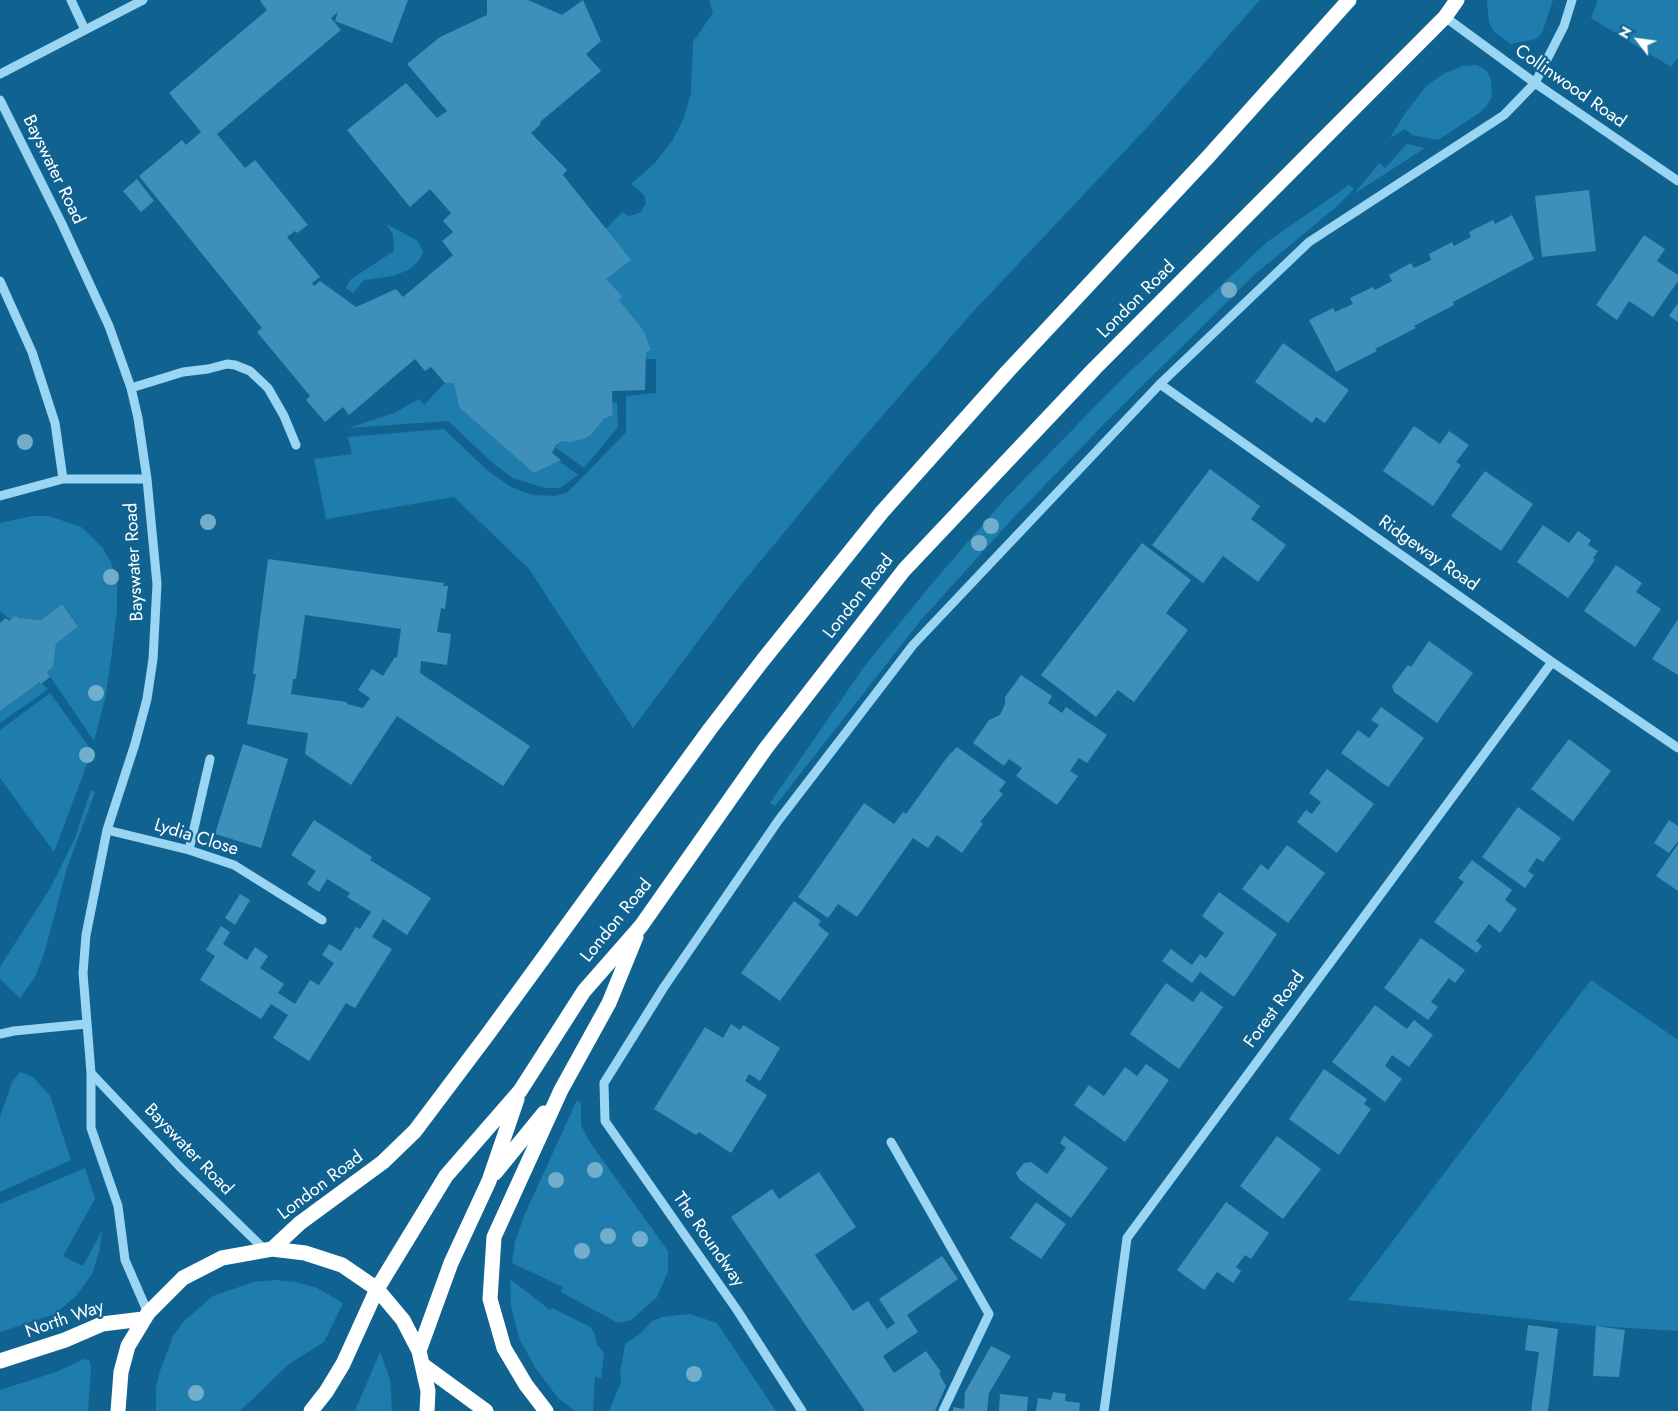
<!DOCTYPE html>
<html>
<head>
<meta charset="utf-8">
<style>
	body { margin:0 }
	#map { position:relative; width:1678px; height:1411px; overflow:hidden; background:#106390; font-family:Jost,sans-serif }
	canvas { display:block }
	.north { position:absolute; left:1613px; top:15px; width:50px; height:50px; -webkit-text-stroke:4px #106390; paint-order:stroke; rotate:300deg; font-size:14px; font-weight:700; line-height:20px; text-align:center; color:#fff }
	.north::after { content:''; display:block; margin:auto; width:18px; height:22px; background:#fff; clip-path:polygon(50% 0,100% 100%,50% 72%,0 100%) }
</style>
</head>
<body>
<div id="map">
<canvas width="1678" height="1411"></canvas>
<div class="north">N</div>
</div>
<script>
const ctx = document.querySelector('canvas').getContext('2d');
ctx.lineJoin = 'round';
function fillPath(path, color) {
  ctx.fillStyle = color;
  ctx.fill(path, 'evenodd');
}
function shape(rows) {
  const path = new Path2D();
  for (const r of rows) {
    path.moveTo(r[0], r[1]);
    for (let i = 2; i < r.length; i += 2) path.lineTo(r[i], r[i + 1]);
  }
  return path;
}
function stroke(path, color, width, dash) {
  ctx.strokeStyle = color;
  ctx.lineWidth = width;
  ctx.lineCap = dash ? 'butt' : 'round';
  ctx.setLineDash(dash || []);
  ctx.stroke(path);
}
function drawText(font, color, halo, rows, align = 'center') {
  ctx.font = font + ' Jost,sans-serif';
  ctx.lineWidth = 4.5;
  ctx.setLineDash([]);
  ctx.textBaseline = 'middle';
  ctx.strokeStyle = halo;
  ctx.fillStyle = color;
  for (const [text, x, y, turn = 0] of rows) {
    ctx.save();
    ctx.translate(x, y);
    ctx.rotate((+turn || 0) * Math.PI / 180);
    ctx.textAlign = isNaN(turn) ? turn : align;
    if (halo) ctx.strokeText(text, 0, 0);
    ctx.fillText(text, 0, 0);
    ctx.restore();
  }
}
const green = shape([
	[709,0,1260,0,1152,122,970,315,844,460,734,593,633,728,529,569,454,497,326,519,314,459,352,454,348,437,444,429,488,471,511,487,533,495,555,496,566,493,576,484,626,432,626,396,656,393,656,359,646,359,646,352,651,349,644,331,619,300,623,297,606,279,606,229,622,212,629,216,634,215,641,212,646,203,644,195,631,184,655,163,672,141,684,118,691,93,693,42,713,13],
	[1487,0,1553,0,1542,33,1536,39,1511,44,1494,32,1489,22],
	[1598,0,1678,0,1678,58,1671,67,1591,18],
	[1477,65,1487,71,1491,80,1492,96,1486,107,1478,114,1438,140,1412,135,1405,129,1390,138,1404,115,1427,85,1445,73,1463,66],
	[1407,144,1425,148,1354,194,1379,163,1385,168],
	[1349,185,1354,189,1336,207,1254,275,1104,424,1014,517,921,620,775,806,770,803,864,667,930,586,1004,500,1117,384,1267,242],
	[386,224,418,241,423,252,419,261,408,270,393,276,364,280,353,293,346,288,351,279,394,251,393,234],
	[445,383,454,383,459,407,559,461,578,475,560,488,545,488,513,478,494,464,448,421,349,428,394,413,419,399,424,405],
	[617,402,618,427,584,468,555,447,563,441,577,441,591,435,604,419,613,415,613,403],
	[32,516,49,516,81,527,102,547,111,562,117,581,117,610,112,652,105,699,94,741,47,672,53,667,56,644,78,625,62,604,41,620,19,618,16,615,11,620,0,611,0,523],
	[40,682,48,689,0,723,0,711],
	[50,693,92,751,54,852,0,778,0,730],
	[91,790,95,792,67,868,44,954,35,977,20,998,0,979,0,967,51,887,75,838],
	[1591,980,1678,1040,1678,1331,1596,1326,1348,1300],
	[20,1072,33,1077,50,1096,71,1160,0,1192,0,1117,12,1082],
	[577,1100,581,1103,581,1125,589,1141,668,1251,668,1271,657,1297,631,1320,618,1323,561,1292,563,1287,512,1263,515,1242,524,1216],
	[85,1168,95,1199,63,1256,83,1266,102,1231,99,1252,92,1274,76,1296,55,1314,0,1332,0,1204],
	[510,1279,550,1310,552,1308,590,1327,595,1334,597,1345,604,1353,601,1378,595,1377,593,1411,575,1411,558,1398,536,1369,519,1338,511,1306],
	[276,1280,296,1282,317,1288,343,1303,324,1342,289,1364,240,1411,156,1411,156,1387,160,1371,173,1336,184,1321,213,1296,254,1282],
	[689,1314,717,1323,776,1411,609,1411,621,1382,620,1373,625,1344,642,1332,651,1322,662,1317],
	[380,1352,390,1379,392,1411,355,1411],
	[84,1359,89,1360,91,1367,88,1411,0,1411,0,1390,56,1372]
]);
const building = shape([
	[261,0,408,0,392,43,335,21,338,12,331,18,341,30,217,134,245,168,255,160,308,225,297,233,295,231,287,237,320,277,312,283,314,286,320,281,356,307,396,289,403,297,453,255,442,241,453,232,443,221,451,213,430,189,410,207,347,130,406,83,437,118,447,111,407,64,440,37,487,15,487,0,528,0,562,15,583,0,601,41,586,54,601,71,540,122,541,124,531,133,567,170,563,175,631,260,606,279,623,297,619,300,644,331,651,350,646,352,645,390,612,391,613,415,604,419,591,435,584,439,570,442,563,441,556,445,552,453,561,460,534,473,459,407,454,383,445,383,431,367,425,371,415,359,349,415,343,407,325,422,306,400,310,396,257,332,262,328,139,176,182,140,186,145,201,132,169,93,267,10,260,1],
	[137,179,154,201,141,212,123,191],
	[1589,190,1596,251,1542,257,1535,196],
	[1512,215,1534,259,1453,302,1454,305,1414,326,1416,328,1375,349,1377,351,1336,372,1309,320,1333,308,1335,312,1353,304,1350,298,1373,287,1375,290,1392,281,1389,275,1411,263,1414,268,1431,260,1429,254,1452,242,1454,246,1471,237,1469,232,1493,220,1495,224],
	[1644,235,1665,249,1657,261,1678,275,1678,281,1653,317,1629,301,1617,320,1596,305],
	[1678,303,1678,322,1669,316],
	[1283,343,1349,390,1325,423,1316,417,1312,423,1255,382],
	[1414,426,1440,444,1449,431,1469,445,1456,462,1461,465,1433,506,1383,471],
	[1210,469,1260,506,1251,519,1286,545,1258,582,1223,556,1203,583,1152,545],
	[1485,471,1533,504,1501,551,1451,516],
	[1543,525,1569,543,1578,531,1591,540,1588,545,1598,551,1593,558,1595,560,1568,598,1517,562],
	[1142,543,1191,580,1166,613,1188,630,1134,702,1118,690,1096,717,1041,675],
	[268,559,444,583,443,586,448,586,445,609,441,608,437,632,451,634,447,665,421,661,420,673,530,746,503,786,397,716,351,785,305,754,308,733,247,724,256,674,253,674],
	[305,615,401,629,397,658,395,657,383,676,372,669,358,690,370,698,363,708,347,704,347,702,291,694,293,679,296,679],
	[1616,565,1642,583,1636,592,1661,609,1635,647,1584,611],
	[62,604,78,626,56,644,53,667,47,672,50,677,41,684,40,682,0,711,0,623,6,618,9,621,16,615,19,618,41,620],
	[1678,619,1678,675,1652,659],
	[1429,641,1473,673,1437,723,1394,692,1392,686,1408,665,1411,667],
	[1021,675,1052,696,1048,703,1062,713,1066,707,1107,735,1087,763,1079,758,1070,771,1078,776,1057,805,1016,776,1022,768,1009,759,1004,766,973,743,989,720,1000,715,1005,704,1005,697],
	[1381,707,1424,738,1388,787,1341,753,1358,730,1369,738,1379,725,1371,720],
	[1569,739,1611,771,1573,821,1531,789],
	[243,744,288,759,261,848,215,834],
	[957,747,1006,782,999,791,1003,794,980,822,983,824,962,853,937,835,928,848,913,838,857,917,838,904,828,918,798,897,864,803,894,824,903,812,906,814,948,756],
	[1327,769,1374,804,1337,853,1297,822,1306,810,1312,814,1321,802,1309,793],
	[1518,807,1561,838,1543,862,1537,858,1528,871,1534,875,1525,888,1482,857],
	[314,820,372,857,370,860,431,898,407,935,383,919,372,937,392,949,355,1008,346,1003,309,1061,273,1038,288,1015,271,1004,261,1019,200,980,215,956,206,950,221,926,230,932,223,944,247,960,255,947,268,956,260,968,284,984,278,993,295,1004,310,980,319,985,334,963,322,955,329,944,341,951,356,927,360,929,371,912,347,897,350,893,327,879,319,892,307,884,316,871,291,855],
	[1669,820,1678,826,1678,841,1669,853,1654,843],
	[1678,844,1678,891,1656,876],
	[1287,845,1325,873,1288,923,1242,889,1261,864,1268,870],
	[1472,860,1512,890,1505,900,1517,909,1500,933,1489,924,1476,941,1482,946,1477,953,1434,922,1464,882,1458,878],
	[1219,892,1277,934,1234,997,1200,972,1192,983,1162,961,1171,949,1192,965,1200,954,1206,958,1224,933,1202,916],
	[240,894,250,900,235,925,225,918],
	[794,901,821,921,818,925,829,934,780,1001,741,973],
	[1421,938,1465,970,1455,983,1449,978,1431,1002,1438,1007,1428,1020,1384,988],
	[1166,983,1193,1002,1201,991,1223,1007,1179,1069,1130,1034],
	[1375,1005,1407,1029,1414,1020,1433,1035,1409,1067,1392,1055,1385,1066,1402,1079,1385,1102,1332,1062],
	[731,1024,740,1030,743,1025,780,1048,760,1081,749,1074,745,1081,767,1095,731,1153,699,1132,696,1135,654,1109,705,1027,723,1038],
	[1146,1064,1169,1080,1125,1142,1074,1105,1089,1085,1104,1096,1125,1067,1137,1076],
	[1324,1069,1367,1099,1364,1104,1371,1109,1339,1155,1289,1119],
	[1064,1136,1108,1168,1071,1218,1019,1179,1016,1173,1024,1163,1031,1162,1047,1174,1066,1148,1060,1143],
	[1277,1136,1321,1169,1283,1219,1240,1186],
	[819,1172,856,1227,815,1255,853,1311,868,1301,887,1329,895,1323,879,1299,942,1256,958,1279,907,1315,918,1332,883,1356,894,1373,926,1351,941,1372,939,1374,946,1386,935,1411,865,1411,731,1217,772,1189,779,1199],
	[1036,1202,1066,1224,1041,1259,1010,1238],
	[1226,1202,1269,1233,1251,1259,1245,1255,1236,1267,1241,1271,1233,1283,1217,1272,1204,1290,1177,1270],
	[1528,1325,1558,1329,1548,1411,1531,1411,1539,1352,1525,1350],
	[1596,1326,1625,1330,1619,1377,1593,1376],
	[991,1346,1011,1356,989,1393,987,1411,953,1411,953,1407,964,1409,965,1392],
	[1053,1392,1066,1394,1065,1401,1080,1403,1079,1411,1036,1411,1038,1398,1051,1400],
	[1000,1394,1028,1397,1027,1411,999,1411]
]);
const minor = shape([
	[71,0,85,30],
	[1445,17,1535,83,1678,181],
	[0,74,143,0],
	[0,100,62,224,109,326,131,388,138,418,147,479,157,584,153,659,147,699,135,744,107,830,86,935,83,973,91,1073,91,1128,118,1206,125,1260,148,1313],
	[0,281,32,352,55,423,63,479],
	[1160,384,1552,662,1678,748],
	[131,388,183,372,208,369,227,364,235,365,250,371,268,388,284,416,296,445],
	[0,496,63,479,147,479],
	[107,830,189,850,234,865,322,920],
	[189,850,210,759],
	[0,1034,14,1031,86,1024],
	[91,1073,180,1167,264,1249],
	[891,1142,989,1314,943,1411],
	[802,1411,737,1310,605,1121,604,1083,664,987,778,821,913,645,1160,384,1309,242,1504,115,1535,83,1564,26,1572,0],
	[1104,1411,1127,1238,1552,662]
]);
const highway = shape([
	[495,1173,544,1113],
	[272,1249,300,1223,383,1162,415,1131,488,1034,710,729,763,660,882,512,1008,371,1208,157,1349,0],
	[419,1351,451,1263,489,1181,517,1099],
	[0,1361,65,1340,102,1324,143,1319],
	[423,1365,486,1411],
	[118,1411,121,1372,128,1346,148,1313,183,1278,222,1258,272,1249,305,1253,342,1265,377,1289,403,1320,419,1351,428,1391,427,1411],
	[311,1411,326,1392,343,1364,377,1289,446,1176,520,1091,584,991,641,926,766,748,904,570,1095,368,1445,17,1457,0],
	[546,1411,526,1385,504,1348,490,1299,494,1237,561,1090,609,1003,636,937]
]);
const trees = [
	[1229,290],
	[25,442],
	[208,522],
	[991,526],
	[979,543],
	[111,577],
	[96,693],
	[87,755],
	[595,1170],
	[556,1180],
	[608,1236],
	[640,1239],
	[582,1251],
	[694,1374],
	[196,1393]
];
const streetNames = [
	["Collinwood Road",1570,87,35],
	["Bayswater Road",53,170,64],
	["London Road",1137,300,-45],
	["Ridgeway Road",1428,554,35],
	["Bayswater Road",135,562,-93],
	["London Road",859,597,-52],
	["Lydia Close",196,838,17],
	["London Road",617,921,-51],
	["Forest Road",1275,1010,-54],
	["Bayswater Road",188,1150,46],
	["London Road",321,1186,-37],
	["The Roundway",708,1240,55],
	["North Way",65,1320,-19]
];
fillPath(green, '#1f7dad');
fillPath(building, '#3e8fba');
stroke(minor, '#9ad5f3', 9);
stroke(highway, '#fff', 15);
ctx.fillStyle = '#72adcc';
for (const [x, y] of trees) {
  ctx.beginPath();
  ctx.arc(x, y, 8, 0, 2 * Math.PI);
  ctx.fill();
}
drawText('18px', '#fff', '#106390', streetNames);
</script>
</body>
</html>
